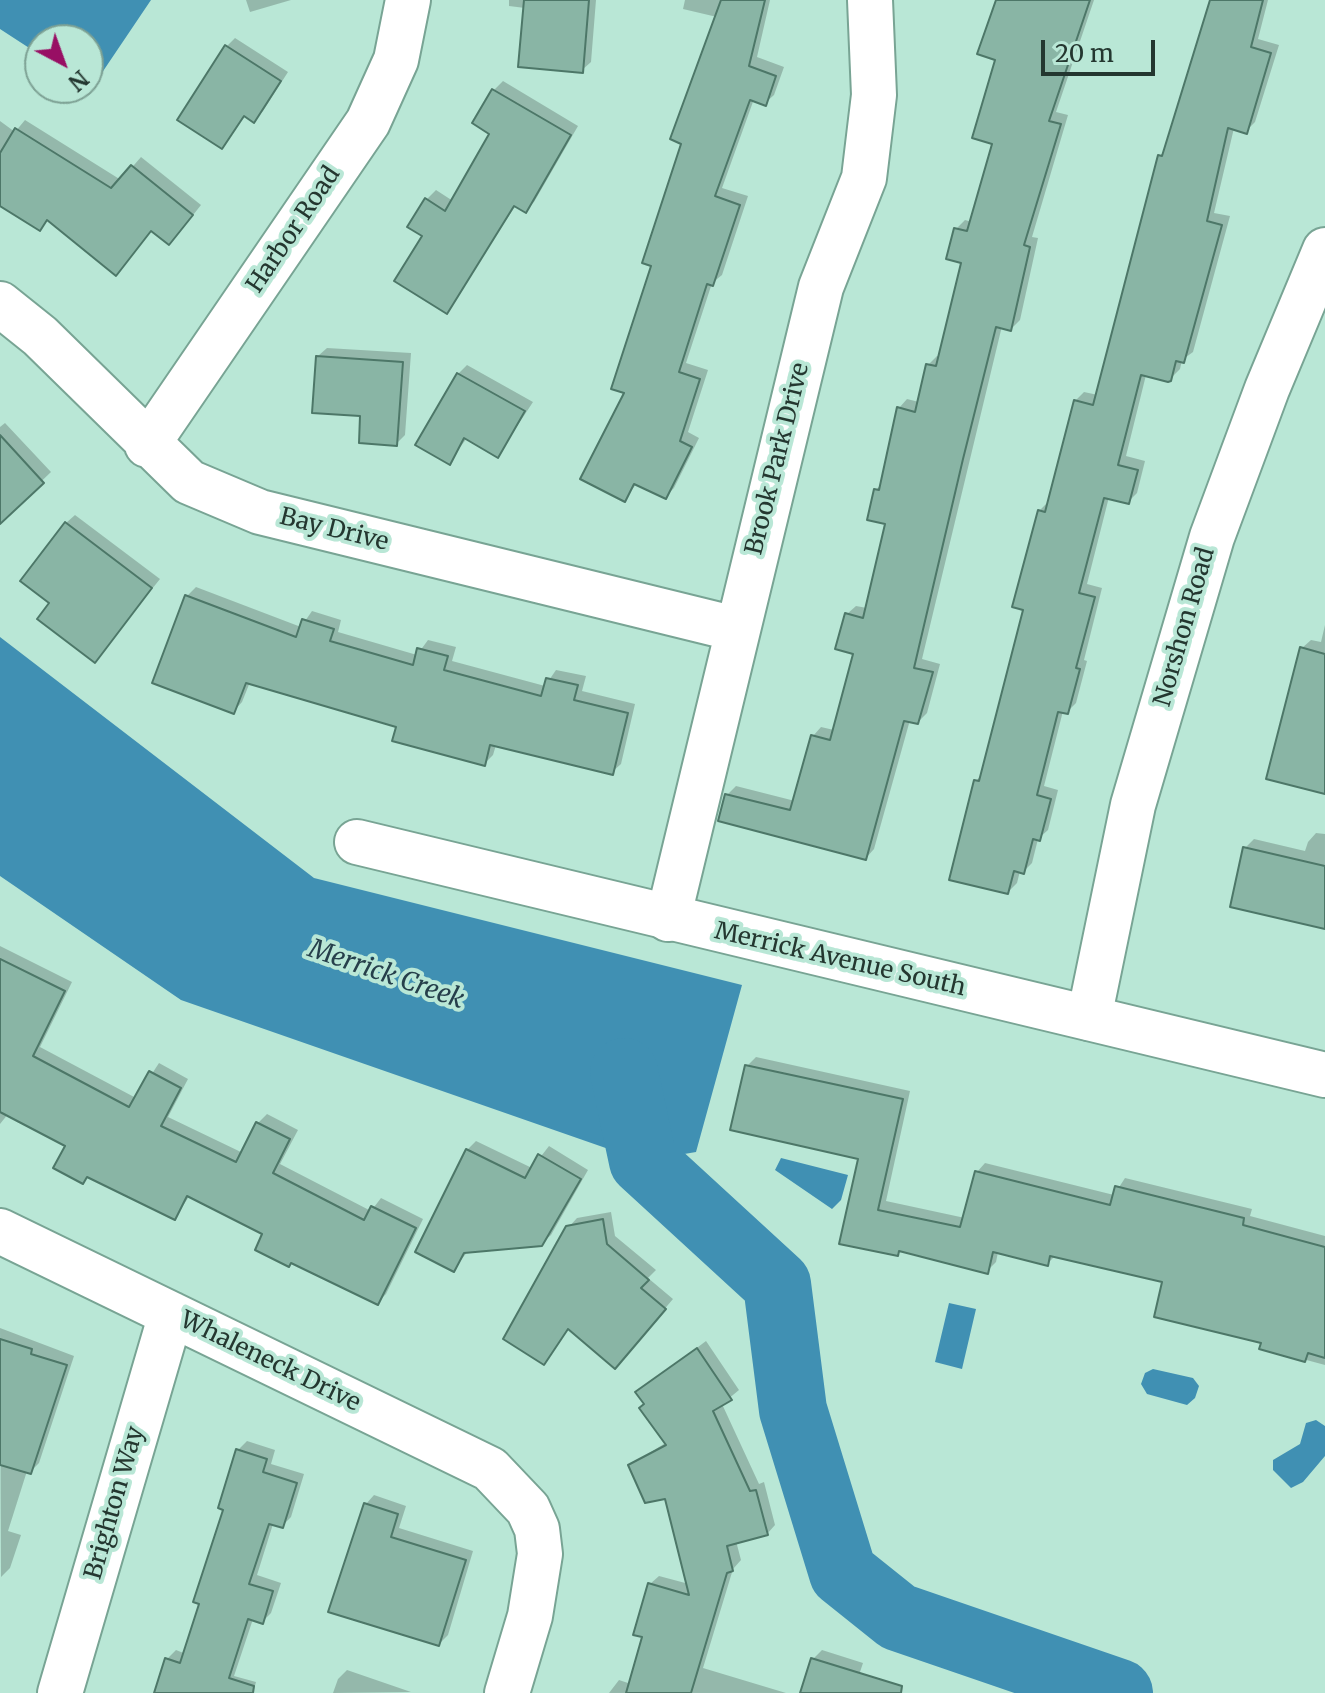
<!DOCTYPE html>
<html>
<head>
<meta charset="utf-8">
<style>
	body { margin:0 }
	#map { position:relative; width:1325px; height:1693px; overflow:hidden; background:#b9e7d6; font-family:Merriweather,serif }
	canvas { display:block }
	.north { position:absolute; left:24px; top:24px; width:80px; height:80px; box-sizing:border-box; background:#b9e7d6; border:2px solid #7da194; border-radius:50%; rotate:139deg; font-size:22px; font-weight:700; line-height:32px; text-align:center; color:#243730 }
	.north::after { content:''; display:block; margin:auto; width:28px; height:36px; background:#980f64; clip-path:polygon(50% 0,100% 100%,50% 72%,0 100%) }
	.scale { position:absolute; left:1041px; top:40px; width:114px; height:36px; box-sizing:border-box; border:4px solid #243730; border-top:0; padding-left:10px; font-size:24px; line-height:28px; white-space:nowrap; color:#243730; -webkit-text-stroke:6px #b9e7d6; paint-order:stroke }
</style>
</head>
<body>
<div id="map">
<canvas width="1325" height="1693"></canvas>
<div class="north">N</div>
<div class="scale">20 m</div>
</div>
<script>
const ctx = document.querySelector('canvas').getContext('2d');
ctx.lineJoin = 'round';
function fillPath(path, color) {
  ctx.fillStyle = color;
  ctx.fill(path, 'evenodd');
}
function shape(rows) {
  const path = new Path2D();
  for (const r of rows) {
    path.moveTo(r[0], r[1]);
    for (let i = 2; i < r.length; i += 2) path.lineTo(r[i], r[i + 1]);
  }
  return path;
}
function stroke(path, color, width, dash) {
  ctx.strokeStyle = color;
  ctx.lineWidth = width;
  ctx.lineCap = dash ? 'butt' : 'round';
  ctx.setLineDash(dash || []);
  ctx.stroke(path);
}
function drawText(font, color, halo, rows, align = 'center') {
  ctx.font = font + ' Merriweather,serif';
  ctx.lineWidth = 8;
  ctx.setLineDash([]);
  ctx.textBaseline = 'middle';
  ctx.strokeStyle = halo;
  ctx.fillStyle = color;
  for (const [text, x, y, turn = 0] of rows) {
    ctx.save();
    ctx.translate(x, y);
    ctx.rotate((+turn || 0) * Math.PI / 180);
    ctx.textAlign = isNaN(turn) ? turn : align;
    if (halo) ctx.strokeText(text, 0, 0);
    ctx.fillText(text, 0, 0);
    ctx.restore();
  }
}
const water = shape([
	[0,0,151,0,91,89,88,40,40,40,40,55,0,29],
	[0,637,314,878,742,985,696,1152,643,1161,181,1000,0,876],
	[781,1158,848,1175,841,1200,832,1209,775,1170],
	[949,1303,976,1309,962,1369,935,1362],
	[1153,1369,1193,1378,1199,1386,1195,1398,1187,1405,1147,1394,1141,1384,1145,1373],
	[1316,1420,1325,1426,1325,1456,1303,1482,1291,1488,1273,1470,1273,1460,1300,1444,1306,1423]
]);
const shadow = shape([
	[246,0,291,0,250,12],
	[509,0,596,0,591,62,582,70,525,8,509,6],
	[685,0,770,0,757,57,784,67,774,95,765,103,754,99,722,188,748,196,722,275,712,283,686,363,708,370,688,432,699,438,674,488,665,497,637,483,625,499,626,392,653,265,717,17,683,9],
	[998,0,1094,0,1056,112,1068,115,1032,237,1038,238,1020,320,1011,329,1002,326,922,659,940,664,927,713,918,722,910,720,874,849,866,858,727,795,736,786,795,801,813,736,821,727,834,730,855,653,847,614,856,606,867,608,887,523,876,490,882,483,899,408,907,399,919,402,928,365,937,356,941,357,964,262,956,229,965,220,972,222,995,143],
	[1212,0,1268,0,1258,39,1279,45,1255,122,1246,131,1234,128,1214,213,1230,216,1193,352,1182,360,1180,369,1170,379,1146,375,1126,456,1145,461,1137,493,1128,502,1109,497,1087,584,1102,588,1084,660,1087,661,1076,703,1067,712,1063,711,1044,786,1058,790,1048,830,1038,839,1032,863,1023,872,1020,871,1017,883,1008,892,976,781,983,773,1025,609,1039,511,1048,502,1075,401,1084,392,1098,395,1160,156,1165,151],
	[235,38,288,72,263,111,254,120,246,115,222,146,226,47],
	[503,81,578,126,534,202,525,210,516,205,447,311,424,235,427,199,436,190,453,201,492,133,494,90],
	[25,120,121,180,141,157,201,205,178,234,152,230,124,264,49,219,40,228,0,203,0,121,15,132],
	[327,348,411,353,405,435,396,444,363,414,318,356],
	[467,365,533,402,498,455,467,438,449,462,458,374],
	[5,423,51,472,0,521,0,427],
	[75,515,160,579,95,660,52,603,66,523],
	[196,587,301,627,312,611,341,620,338,632,417,655,428,640,456,647,452,661,545,686,556,670,586,676,582,691,635,704,621,764,612,772,496,745,493,755,484,764,398,725,250,682,242,702,234,711,187,596],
	[1325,625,1325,787,1302,648,1311,640,1321,642],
	[1316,833,1325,834,1325,927,1245,848,1254,839,1305,851,1308,842],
	[0,946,72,982,40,1047,136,1098,159,1063,188,1079,168,1117,243,1153,258,1123,267,1114,298,1130,280,1164,371,1211,381,1198,423,1219,386,1294,377,1303,265,1233,190,1195,175,1218,67,1146,8,1114,0,1124],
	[756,1057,910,1091,886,1201,965,1218,977,1172,985,1163,1114,1195,1125,1178,1252,1209,1250,1216,1325,1236,1325,1365,1262,1348,1263,1342,1165,1281,1056,1255,1047,1264,998,1252,996,1262,987,1271,901,1250,897,1254,842,1242,860,1157,747,1066],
	[476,1141,532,1168,549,1146,588,1170,551,1235,541,1244,468,1251,454,1269,467,1150],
	[611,1212,615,1236,656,1270,648,1278,673,1299,623,1358,569,1328,544,1363,568,1228,577,1218],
	[0,1328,74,1356,39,1463,30,1472,27,1471,8,1531,21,1535,10,1568,1,1577],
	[706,1341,739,1390,722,1404,759,1484,764,1482,775,1525,767,1534,736,1541,741,1560,733,1569,703,1668,786,1693,609,1693,619,1680,631,1684,644,1636,650,1584,659,1576,689,1584,666,1497,630,1465,667,1442,638,1392],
	[247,1441,275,1450,271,1464,304,1474,291,1517,282,1526,273,1524,257,1575,281,1583,271,1613,262,1622,253,1619,234,1676,256,1682,253,1693,167,1659,176,1650,186,1654,238,1450],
	[374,1495,406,1506,399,1528,473,1551,448,1635,439,1644,366,1504],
	[822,1650,863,1663,853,1693,802,1693,813,1659],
	[347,1670,411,1692,333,1693,338,1679]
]);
const river = shape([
	[624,1072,643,1161,777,1284,793,1410,843,1573,898,1617,1119,1693]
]);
const building = shape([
	[524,0,589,0,583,73,518,67,524,0],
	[721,0,765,0,749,66,776,76,766,106,750,100,715,196,740,205,713,286,707,284,679,372,700,379,680,441,692,447,666,499,634,484,625,502,580,479,624,393,611,389,651,266,642,263,681,144,670,139,721,0],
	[996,0,1090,0,1049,121,1061,124,1024,245,1030,247,1011,331,996,327,963,459,914,668,933,672,918,724,904,721,866,860,718,821,725,794,790,810,811,735,830,740,853,654,835,649,845,613,863,618,885,524,867,520,874,489,879,490,897,407,915,412,926,364,936,366,961,263,946,259,954,228,967,231,992,144,972,138,995,60,977,54,996,0],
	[1210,0,1263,0,1251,47,1271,53,1247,134,1228,128,1207,221,1222,225,1184,363,1176,361,1171,381,1168,382,1141,375,1118,465,1138,470,1129,504,1104,498,1079,593,1095,597,1076,668,1080,669,1068,714,1058,712,1037,795,1051,799,1040,841,1033,839,1024,874,1014,871,1008,894,949,880,974,780,979,781,1023,610,1012,607,1038,510,1045,512,1074,400,1093,405,1158,155,1162,156,1210,0],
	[225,45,281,81,254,123,244,116,222,149,177,120,225,45],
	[492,89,571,135,526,213,514,206,447,314,394,281,422,236,407,227,425,198,445,211,489,134,472,123,492,89],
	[15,128,111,188,131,165,193,215,169,245,151,231,116,276,47,220,40,231,0,206,0,153,15,128],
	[316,356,403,362,397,446,359,443,360,416,312,413,316,356],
	[457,373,525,411,498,458,464,438,450,465,415,445,457,373],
	[0,435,44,483,0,524,0,435],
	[65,522,152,588,95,663,37,619,49,603,20,581,65,522],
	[185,595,296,637,302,619,334,629,330,641,413,665,417,648,448,656,444,670,541,696,546,678,578,685,574,700,628,713,613,775,490,745,485,766,392,741,396,727,246,683,234,714,152,683,185,595],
	[1300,647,1325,654,1325,794,1266,779,1300,647],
	[1243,847,1325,866,1325,929,1230,907,1243,847],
	[0,959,65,991,33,1056,129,1107,149,1071,181,1088,161,1126,236,1162,256,1122,290,1139,273,1173,364,1220,371,1206,416,1228,378,1305,291,1263,289,1267,255,1250,262,1234,187,1196,175,1220,87,1177,83,1184,53,1168,65,1146,0,1112,0,959],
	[745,1065,903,1099,878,1210,960,1227,975,1171,1110,1205,1115,1186,1244,1218,1243,1225,1325,1247,1325,1358,1308,1353,1305,1362,1259,1349,1261,1343,1154,1317,1162,1282,1050,1256,1048,1266,993,1252,988,1274,899,1251,898,1256,839,1244,858,1159,730,1130,745,1065],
	[466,1149,525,1178,538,1154,581,1179,542,1246,464,1253,454,1272,415,1252,466,1149],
	[603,1219,607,1244,649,1280,641,1288,666,1309,615,1369,568,1329,544,1365,503,1339,566,1226,603,1219],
	[0,1339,32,1349,31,1354,67,1365,31,1474,0,1465,0,1339],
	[697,1348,732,1400,713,1411,750,1491,756,1490,768,1535,727,1546,733,1571,727,1573,691,1693,626,1693,642,1637,633,1635,648,1583,689,1595,665,1499,645,1503,628,1465,666,1445,639,1408,644,1404,635,1392,697,1348],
	[236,1449,267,1459,263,1472,297,1483,283,1528,269,1524,249,1584,273,1591,263,1624,248,1619,229,1678,254,1686,253,1693,154,1693,165,1658,180,1663,199,1604,193,1602,223,1510,218,1508,236,1449],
	[364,1503,398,1514,391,1537,466,1560,439,1646,328,1612,364,1503],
	[811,1658,902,1686,901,1693,800,1693,811,1658]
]);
const minor = shape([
	[0,304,40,336,189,482,260,512,736,629],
	[147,445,368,122,396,60,408,0],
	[668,919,821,287,864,178,874,95,870,0],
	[1089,1018,1133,805,1212,537,1267,389,1325,250],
	[0,1231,490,1469,528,1509,537,1529,540,1554,530,1616,507,1693],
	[60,1693,171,1314]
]);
const tertiary = shape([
	[357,842,1325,1075]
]);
const streetNames = [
	["Harbor Road",294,230,-56],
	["Brook Park Drive",778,459,-76],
	["Bay Drive",334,530,14],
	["Norshon Road",1185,627,-74],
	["Merrick Avenue South",840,960,13],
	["Whaleneck Drive",270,1362,26],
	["Brighton Way",115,1503,-74]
];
const waterNames = [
	["Merrick Creek",386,975,19]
];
fillPath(water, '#4090b3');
fillPath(shadow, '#0003');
stroke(river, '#4090b3', 68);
fillPath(building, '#89b5a5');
stroke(building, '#4d7768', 2);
stroke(minor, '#78a494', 48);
stroke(tertiary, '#78a494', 48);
stroke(minor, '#fff', 44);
stroke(tertiary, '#fff', 44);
drawText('24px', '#243730', '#b9e7d6', streetNames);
drawText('italic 26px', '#263f4b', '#b9e7d6', waterNames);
</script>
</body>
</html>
